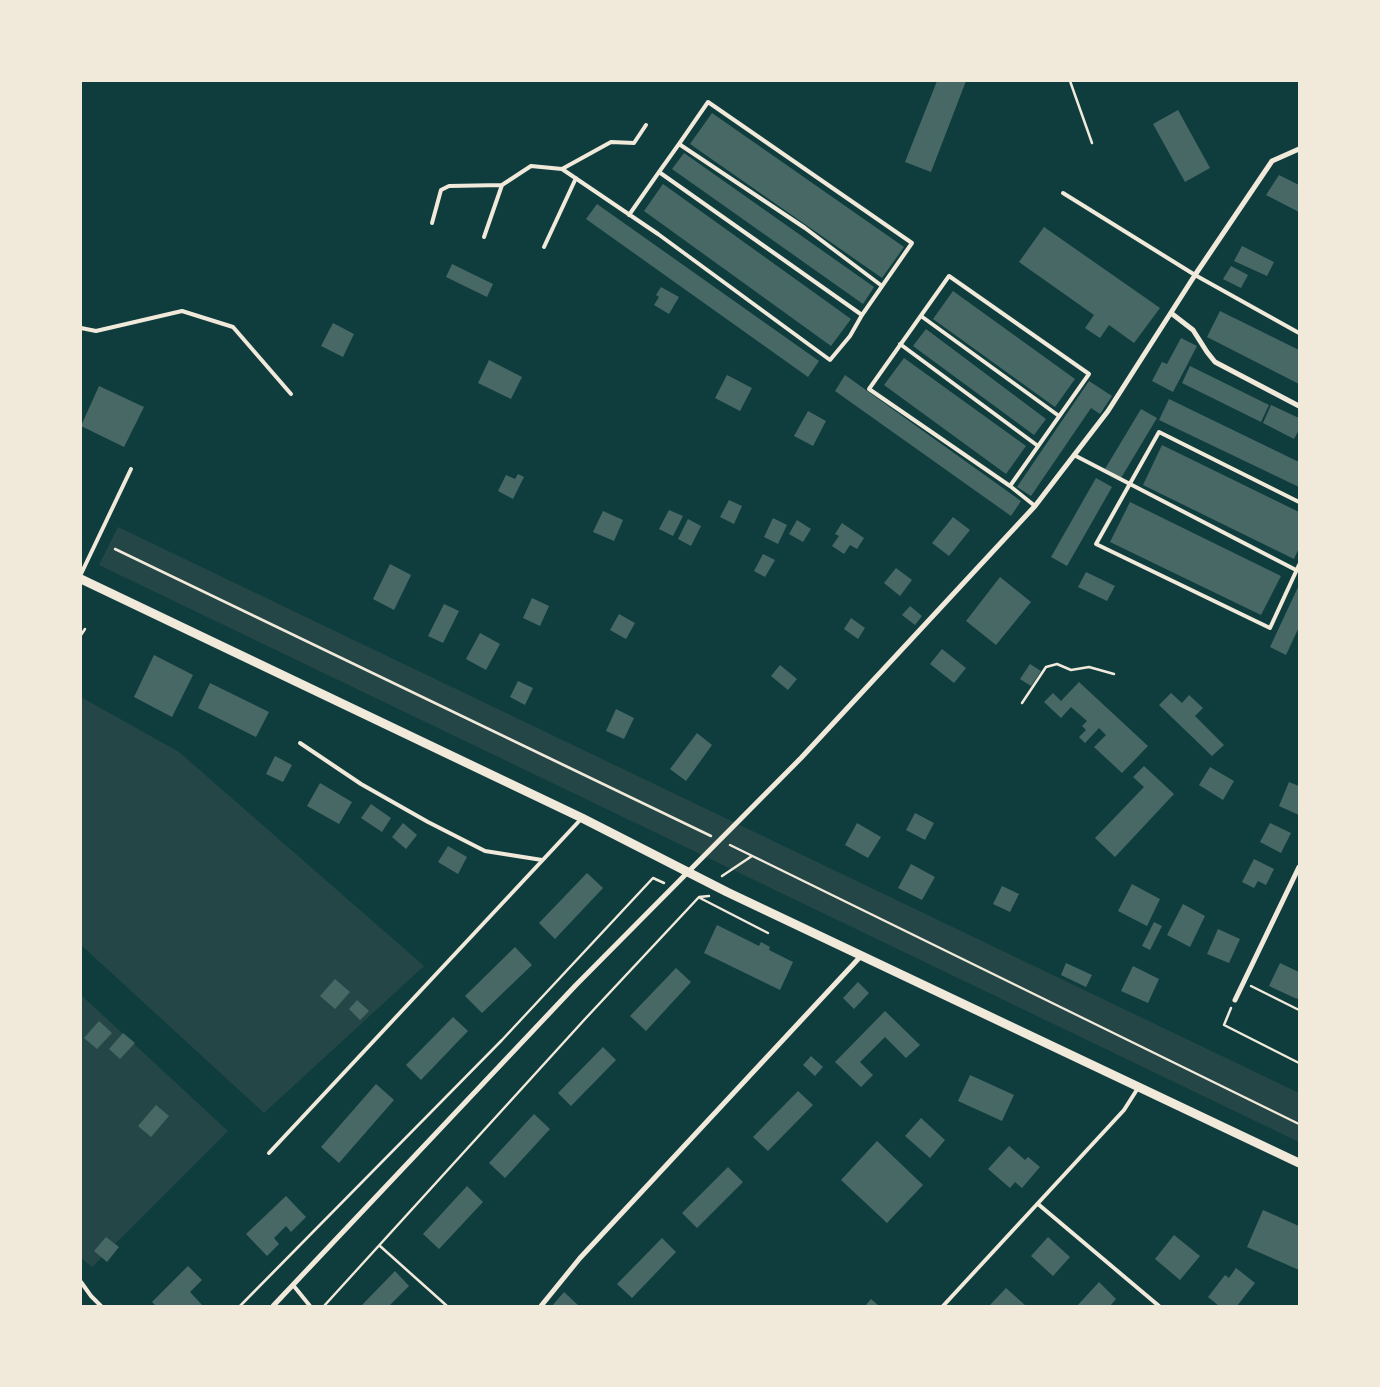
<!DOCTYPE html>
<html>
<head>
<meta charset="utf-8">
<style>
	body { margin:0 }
	#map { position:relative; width:1380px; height:1387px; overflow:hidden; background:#0f3d3e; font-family:"Golos Text",sans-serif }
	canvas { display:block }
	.frame { position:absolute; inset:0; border:82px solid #f1e9da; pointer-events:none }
</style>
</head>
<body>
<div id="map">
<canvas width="1380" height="1387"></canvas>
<div class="frame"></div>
</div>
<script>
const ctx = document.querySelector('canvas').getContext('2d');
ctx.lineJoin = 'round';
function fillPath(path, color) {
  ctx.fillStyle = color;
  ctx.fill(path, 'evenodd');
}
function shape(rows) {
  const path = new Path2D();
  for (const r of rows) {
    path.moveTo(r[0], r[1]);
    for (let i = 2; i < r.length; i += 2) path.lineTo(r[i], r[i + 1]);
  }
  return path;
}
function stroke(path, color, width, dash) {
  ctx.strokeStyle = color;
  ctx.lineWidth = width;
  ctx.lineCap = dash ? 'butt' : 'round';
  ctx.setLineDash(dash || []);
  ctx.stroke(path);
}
const green = shape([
	[118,527,1299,1093,1299,1142,99,565],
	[81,697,179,752,424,966,264,1113,81,945],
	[81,995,228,1131,92,1267,81,1258]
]);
const building = shape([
	[937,81,966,81,931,172,905,162],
	[1178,110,1210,168,1185,182,1153,124],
	[712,113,904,247,882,278,690,144],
	[684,153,874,287,863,304,672,169],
	[1279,175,1299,185,1299,212,1266,195],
	[663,184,851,319,831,346,644,211],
	[597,204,819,361,808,377,586,219],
	[1044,227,1160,308,1134,343,1109,325,1100,338,1085,328,1094,315,1019,262],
	[1242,246,1274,262,1267,276,1234,261],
	[452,264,493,284,487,297,446,277],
	[1231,266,1248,275,1241,288,1223,279],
	[661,287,679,297,669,314,654,305,659,297,656,295],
	[953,291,1075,379,1055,407,933,319],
	[1220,311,1299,350,1299,384,1207,337],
	[333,323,354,334,343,357,321,346],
	[926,329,1046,419,1034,435,913,346],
	[1181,338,1197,346,1173,392,1152,381,1162,362,1167,364],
	[904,358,1026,446,1006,474,884,385],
	[489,360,522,377,511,399,478,383],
	[1190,366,1269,405,1261,422,1182,383],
	[727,375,752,388,740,411,715,398],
	[845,375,1021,501,1011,516,835,391],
	[1089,381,1112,396,1100,414,1091,408,1031,496,1017,487],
	[99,386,144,407,124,447,81,426],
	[1169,399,1299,462,1299,487,1159,420],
	[1271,405,1299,418,1299,430,1294,439,1263,423],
	[1141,409,1157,418,1121,478,1105,469],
	[808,411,826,421,813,446,794,436],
	[1162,445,1299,512,1299,548,1294,559,1143,485],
	[518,474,524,477,513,499,498,491,506,475,515,479],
	[1096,478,1112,487,1067,566,1051,557],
	[729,500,742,506,734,524,720,517],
	[1130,502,1281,576,1261,615,1110,542],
	[669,510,683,516,673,536,659,529],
	[603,511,623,520,614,541,593,532],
	[953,517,970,530,949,556,932,543],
	[773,518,787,525,778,544,764,537],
	[688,519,701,526,691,546,678,539],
	[797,520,811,529,803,542,789,534],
	[842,523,864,538,857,549,850,545,844,554,832,546,839,536,835,534],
	[763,554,775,560,765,577,754,571],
	[390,564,411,575,394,610,373,599],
	[896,568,912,580,900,596,884,583],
	[1086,572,1115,586,1107,601,1078,587],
	[1000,577,1031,602,996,645,966,621],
	[1299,585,1299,627,1286,655,1270,647],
	[532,598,549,606,540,626,523,618],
	[444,604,459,611,443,643,428,636],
	[910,606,922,616,915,625,902,615],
	[619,614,635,623,626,639,610,630],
	[851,618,865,628,858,639,844,629],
	[480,633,500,644,486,670,466,659],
	[942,649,966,668,954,683,930,664],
	[154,655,193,675,172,717,134,697],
	[1030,664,1041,671,1031,686,1020,679],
	[780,665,797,679,788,690,771,676],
	[518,681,533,688,525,705,510,697],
	[1079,682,1148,746,1122,773,1094,747,1106,735,1099,728,1085,743,1079,737,1086,730,1082,726,1087,721,1071,707,1061,718,1044,702,1053,693,1061,701],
	[210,683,269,712,256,737,198,708],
	[1171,693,1182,703,1189,695,1203,708,1195,716,1224,745,1212,756,1159,705],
	[616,709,634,718,624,739,606,731],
	[697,733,712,745,686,781,670,769],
	[275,756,292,765,283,782,266,774],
	[1144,766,1174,794,1115,857,1095,838,1144,787,1133,777],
	[1210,767,1234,781,1223,800,1199,785],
	[1289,782,1299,786,1299,815,1279,806],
	[320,783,352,802,339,824,307,806],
	[371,804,391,818,382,832,361,818],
	[915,813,934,823,925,840,906,830],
	[403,823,417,835,406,849,392,837],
	[857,823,881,837,868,858,845,845],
	[1270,823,1291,833,1281,853,1260,842],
	[448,846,467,857,458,874,438,862],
	[1254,859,1274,869,1266,885,1258,881,1254,888,1242,882],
	[911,864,935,877,922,900,898,888],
	[587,873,603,888,555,939,539,923],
	[1132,884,1160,899,1147,926,1118,911],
	[1002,886,1019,894,1010,912,993,904],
	[1183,904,1205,916,1190,947,1167,935],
	[1154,922,1162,926,1150,950,1142,946],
	[717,925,759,946,761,942,770,947,769,950,793,962,780,990,704,953],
	[1218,929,1240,939,1229,963,1207,954],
	[515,947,532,965,482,1013,465,996],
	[1066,963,1092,975,1086,987,1061,975],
	[1280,963,1299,972,1299,996,1297,999,1269,986],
	[1133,966,1159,979,1148,1003,1121,991],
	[676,968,691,982,646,1031,630,1016],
	[335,979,350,992,335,1009,320,996],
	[858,982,869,993,854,1009,843,998],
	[357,1000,369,1011,360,1020,349,1009],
	[885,1011,920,1045,906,1058,885,1037,860,1062,873,1075,861,1087,835,1062],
	[453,1017,468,1031,421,1080,406,1065],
	[99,1021,112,1033,97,1049,84,1038],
	[123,1033,135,1043,120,1059,109,1049],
	[603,1047,616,1060,571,1106,558,1093],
	[811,1056,823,1067,815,1076,803,1065],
	[970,1075,1014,1095,1002,1121,958,1101],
	[376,1084,394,1100,339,1163,321,1147],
	[798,1091,813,1105,768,1151,753,1137],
	[156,1105,169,1116,151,1137,138,1126],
	[534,1114,550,1129,505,1178,489,1163],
	[921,1118,945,1140,930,1158,905,1136],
	[877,1141,923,1185,887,1223,841,1180],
	[1009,1146,1025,1160,1028,1157,1040,1167,1022,1188,1015,1182,1010,1188,988,1169],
	[728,1167,743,1182,697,1228,682,1213],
	[467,1186,483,1202,439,1249,423,1234],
	[286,1196,306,1217,291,1232,286,1226,274,1238,279,1244,267,1256,246,1234],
	[1263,1210,1299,1226,1299,1270,1247,1247],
	[1174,1235,1200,1256,1180,1280,1155,1259],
	[106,1237,119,1247,107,1262,94,1251],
	[1048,1237,1070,1257,1053,1276,1031,1256],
	[662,1238,676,1252,632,1298,617,1284],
	[188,1266,202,1280,190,1292,203,1306,156,1306,152,1302],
	[1236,1268,1255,1283,1237,1306,1219,1306,1208,1297,1225,1275,1229,1278],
	[395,1271,409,1286,389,1306,361,1306],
	[1099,1282,1116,1299,1110,1306,1077,1306],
	[1006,1288,1026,1306,989,1306],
	[564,1292,579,1306,552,1306],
	[871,1299,879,1306,865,1306]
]);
const path = shape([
	[1070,81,1092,143],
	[115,549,711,836],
	[81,635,85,629],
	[1022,703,1046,667,1057,664,1071,670,1089,667,1114,674],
	[730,845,1299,1124],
	[722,876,752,856],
	[700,898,768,933],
	[1251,986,1299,1010],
	[1231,1008,1224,1025,1299,1063],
	[380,1246,447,1306],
	[240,1306,502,1040,653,878,664,883],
	[324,1306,585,1019,699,897,709,896]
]);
const service = shape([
	[679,144,805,228,882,286],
	[562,169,611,142,634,143,646,125],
	[1063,193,1195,275,1299,333],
	[629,215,659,172,679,144,708,102,912,243,862,315,659,172],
	[432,223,441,190,449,186,502,185,531,166,562,169,658,234,830,360,850,336,862,315],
	[484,237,502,185],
	[544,247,576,178],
	[921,316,1059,416],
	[81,328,96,331,182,311,233,327,291,394],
	[900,344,1038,446],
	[1074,455,1296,570],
	[1010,486,1089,374,949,276,869,389,1010,486,1035,506],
	[1299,502,1159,432,1096,544,1270,628,1299,565],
	[81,574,131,469],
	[300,743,361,784,428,822,485,851,542,860],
	[269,1153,582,818],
	[1038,1204,1159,1306],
	[81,1282,91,1296,101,1306],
	[293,1285,310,1306],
	[943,1306,1124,1110,1138,1088]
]);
const minor = shape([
	[1171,313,1193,330,1207,352,1215,362,1299,406],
	[1235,1000,1299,867],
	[273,1306,576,985,801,758,1035,506,1108,411,1195,275,1272,161,1299,149],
	[541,1306,580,1258,861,956]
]);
const tertiary = shape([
	[81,579,582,818,727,892,1299,1163]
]);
fillPath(green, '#244646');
fillPath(building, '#486865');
stroke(path, '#f1e9da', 2.5);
stroke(service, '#f1e9da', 4);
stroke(minor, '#f1e9da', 5);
stroke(tertiary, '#f1e9da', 9);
</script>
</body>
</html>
